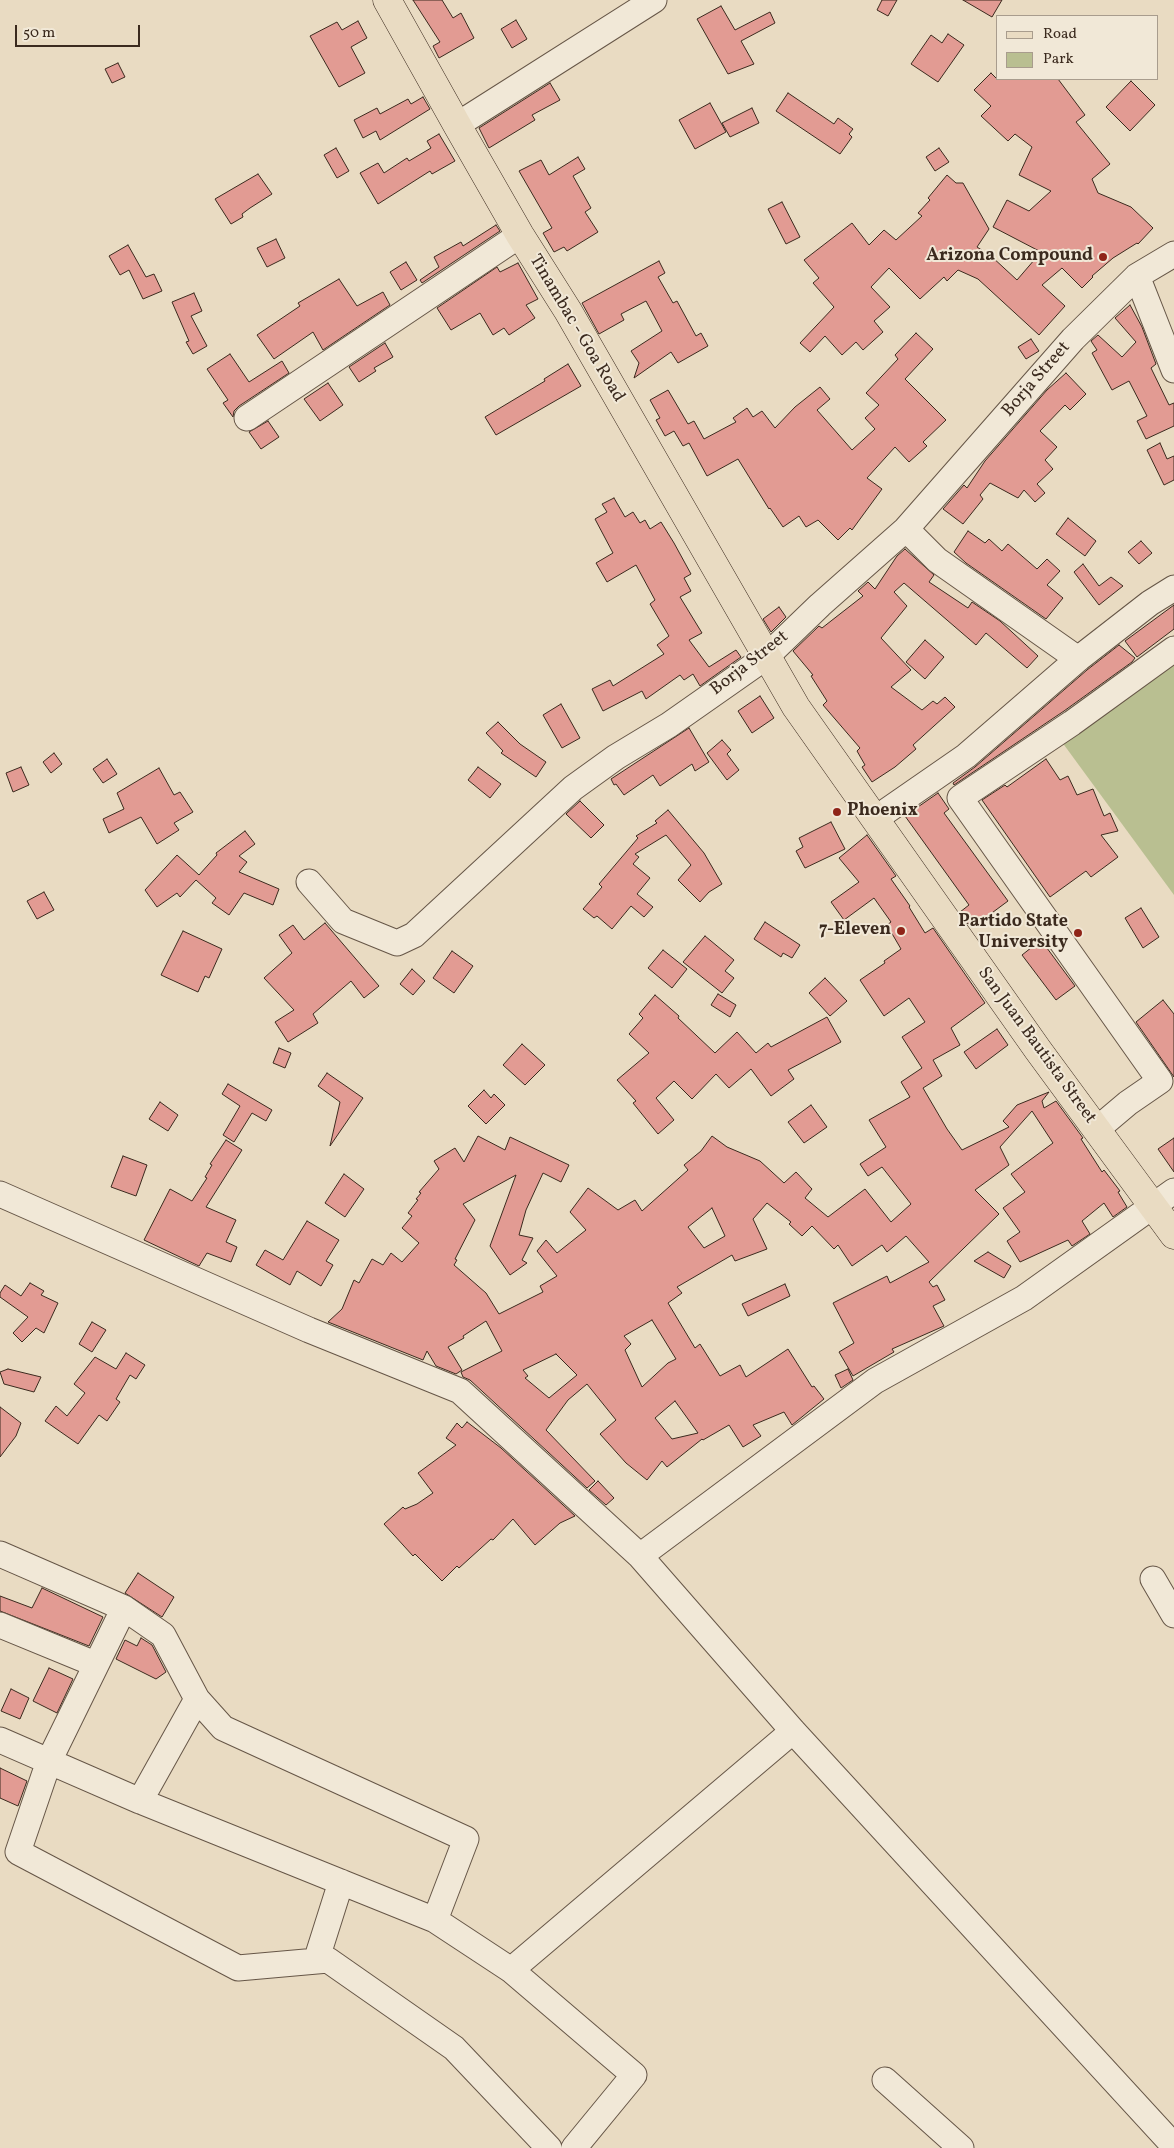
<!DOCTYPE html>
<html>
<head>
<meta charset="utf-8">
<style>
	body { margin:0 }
	#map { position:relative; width:1174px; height:2148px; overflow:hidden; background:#e9dbc2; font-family:Vollkorn,serif }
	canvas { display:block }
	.legend { position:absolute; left:996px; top:15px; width:162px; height:65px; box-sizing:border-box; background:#f1e8d7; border:1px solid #a89c8d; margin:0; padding:6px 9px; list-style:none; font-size:15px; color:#3b2a1e }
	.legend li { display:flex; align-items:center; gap:10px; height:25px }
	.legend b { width:25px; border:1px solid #a89c8d }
	.scale { position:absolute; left:15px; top:25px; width:125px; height:22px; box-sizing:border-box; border:2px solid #3b2a1e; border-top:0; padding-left:6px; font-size:15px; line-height:18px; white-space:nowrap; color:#3b2a1e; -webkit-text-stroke:4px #f1e8d7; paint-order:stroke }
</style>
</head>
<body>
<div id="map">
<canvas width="1174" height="2148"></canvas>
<ul class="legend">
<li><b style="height:6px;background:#e9dbc2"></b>Road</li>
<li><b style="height:14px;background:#b9bf91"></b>Park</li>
</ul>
<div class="scale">50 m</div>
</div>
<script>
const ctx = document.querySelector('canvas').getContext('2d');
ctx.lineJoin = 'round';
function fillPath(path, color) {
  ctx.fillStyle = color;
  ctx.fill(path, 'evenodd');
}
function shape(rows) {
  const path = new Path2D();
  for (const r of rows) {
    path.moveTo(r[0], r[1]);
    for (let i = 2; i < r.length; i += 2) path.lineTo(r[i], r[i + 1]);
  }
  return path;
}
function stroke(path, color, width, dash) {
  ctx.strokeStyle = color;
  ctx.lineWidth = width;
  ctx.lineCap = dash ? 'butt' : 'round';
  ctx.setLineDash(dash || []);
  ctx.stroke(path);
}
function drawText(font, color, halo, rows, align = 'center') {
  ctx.font = font + ' Vollkorn,serif';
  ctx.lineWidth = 4;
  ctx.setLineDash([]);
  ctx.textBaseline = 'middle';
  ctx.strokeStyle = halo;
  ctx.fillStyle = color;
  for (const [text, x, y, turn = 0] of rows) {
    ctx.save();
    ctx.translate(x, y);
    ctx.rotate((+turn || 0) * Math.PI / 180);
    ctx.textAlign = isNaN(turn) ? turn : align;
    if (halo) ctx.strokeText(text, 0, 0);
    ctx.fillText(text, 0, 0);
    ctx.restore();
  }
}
const green = shape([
	[1174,653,1174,895,1059,738]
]);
const building = shape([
	[413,0,442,0,453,18,461,13,474,38,439,58,433,46,440,42,413,0],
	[882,0,897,0,888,16,877,10,882,0],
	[963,0,1002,0,992,17,963,0],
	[721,6,735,30,770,12,775,23,741,41,754,64,728,74,697,19,721,6],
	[516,20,527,39,512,48,501,29,516,20],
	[358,21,367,38,351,47,365,73,339,87,310,36,337,22,342,30,358,21],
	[948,34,964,45,938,82,911,64,931,35,942,43,948,34],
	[118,63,125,77,112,83,105,69,118,63],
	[991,73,997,79,1058,79,1085,115,1076,122,1110,164,1092,179,1098,193,1131,207,1153,228,1138,244,1137,243,1113,258,1092,276,1093,277,1082,288,1062,268,1042,285,1065,306,1039,335,978,279,958,270,947,281,944,277,920,299,889,268,871,287,890,307,874,321,883,332,863,350,856,342,842,355,825,336,810,352,800,343,834,307,813,283,819,278,804,260,852,223,869,245,884,230,896,240,922,216,918,213,930,200,928,198,947,175,956,183,963,183,989,229,977,247,991,256,1017,280,1041,252,993,227,1007,200,1029,211,1051,191,1019,175,1032,147,1015,134,1008,141,981,116,991,106,974,90,991,73],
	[1131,81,1155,105,1130,131,1106,107,1131,81],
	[550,83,560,100,532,115,535,120,489,148,479,128,550,83],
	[788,93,834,124,838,118,853,129,849,134,852,137,840,154,776,111,788,93],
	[423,97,430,109,380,140,376,131,363,138,354,120,377,108,380,114,408,99,411,104,423,97],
	[710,103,726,132,695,149,679,120,710,103],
	[752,108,759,123,730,137,722,123,752,108],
	[439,134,455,161,432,174,430,171,378,204,360,173,378,163,384,173,407,158,409,161,431,148,427,141,439,134],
	[336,148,349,171,337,178,324,155,336,148],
	[939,148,949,162,935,171,926,157,939,148],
	[578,157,585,169,573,176,591,208,585,212,598,232,567,251,564,247,554,252,543,233,552,228,519,171,541,160,549,175,578,157],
	[258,174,272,194,250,208,242,214,243,217,231,224,215,199,258,174],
	[782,202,800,237,786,244,768,209,782,202],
	[496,225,500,231,422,283,420,280,439,267,434,257,461,242,463,246,496,225],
	[276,239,285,258,267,267,257,248,276,239],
	[128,245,146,277,154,274,162,291,143,299,129,270,120,275,109,256,128,245],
	[659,261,665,273,658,277,673,303,677,301,696,336,701,333,708,346,678,363,671,352,634,378,639,363,631,351,662,331,646,301,621,314,624,320,599,334,582,303,659,261],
	[406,262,417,280,401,290,390,272,406,262],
	[518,263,538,299,526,305,535,318,509,335,504,328,493,335,480,313,451,330,437,308,497,267,500,272,518,263],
	[339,279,357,306,383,292,390,305,323,350,313,332,274,359,257,335,300,306,298,303,339,279],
	[194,293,202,311,191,316,207,346,193,354,186,342,189,341,172,302,194,293],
	[1130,305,1142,327,1156,364,1151,368,1169,405,1174,403,1174,426,1146,439,1137,421,1147,416,1129,381,1112,390,1092,353,1097,350,1091,341,1098,335,1122,357,1136,342,1115,318,1130,305],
	[916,333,933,349,905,379,946,420,923,442,927,446,909,462,895,447,867,478,882,489,852,530,850,528,838,540,818,520,806,527,799,516,783,527,770,508,769,509,738,459,707,476,689,443,683,446,674,431,665,436,656,420,660,418,650,400,668,390,688,424,694,421,704,439,736,422,733,418,747,408,753,417,762,411,775,428,795,407,820,387,830,399,817,410,852,450,875,429,865,418,879,405,866,393,898,359,895,355,916,333],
	[1031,339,1039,351,1026,359,1018,347,1031,339],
	[385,343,393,357,374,368,376,371,359,382,349,367,385,343],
	[230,354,249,382,282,361,289,373,239,406,234,411,233,417,223,403,228,400,207,369,230,354],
	[568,364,581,386,496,435,485,417,545,381,544,379,568,364],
	[1066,373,1086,394,1070,410,1065,405,1040,431,1057,447,1045,460,1053,469,1037,484,1045,493,1035,502,1024,490,1018,498,990,483,980,495,983,499,963,524,943,509,964,485,967,488,985,461,1047,390,1066,373],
	[328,383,343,405,320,421,304,399,328,383],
	[268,421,279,437,261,449,249,432,268,421],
	[1160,443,1167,459,1174,456,1174,480,1164,485,1147,450,1160,443],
	[614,498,625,517,633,512,640,523,645,520,650,529,661,522,674,543,691,574,684,578,691,591,680,597,702,633,689,640,709,667,736,650,741,657,700,686,693,674,684,680,680,675,646,699,642,691,603,711,592,689,610,680,613,686,664,654,657,645,669,636,650,604,655,600,636,565,607,582,596,563,613,553,595,519,607,512,602,504,614,498],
	[1068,518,1096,541,1085,556,1056,534,1068,518],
	[968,531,985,543,989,539,1002,551,1008,544,1037,569,1047,559,1060,571,1047,585,1063,598,1046,619,966,563,954,552,968,531],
	[1141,541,1152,553,1139,564,1128,552,1141,541],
	[905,549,934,575,929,582,968,608,972,602,1000,621,1038,656,1027,668,986,633,976,645,904,583,894,592,907,606,881,638,911,670,891,687,922,710,933,701,937,704,945,697,955,707,913,745,916,749,895,767,872,782,862,767,865,765,857,751,860,748,823,705,827,701,811,676,813,675,793,651,819,626,822,628,863,596,858,591,868,582,875,589,897,556,905,549],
	[1083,564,1099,586,1111,577,1123,586,1099,605,1074,572,1083,564],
	[1174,605,1174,629,1137,657,1125,641,1174,605],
	[779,607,786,617,771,632,763,619,779,607],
	[925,640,944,657,925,679,906,662,925,640],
	[1119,645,1135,658,1132,662,1064,711,954,785,953,783,975,767,1087,670,1119,645],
	[760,696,774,718,752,733,738,711,760,696],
	[561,704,580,738,562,748,543,715,561,704],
	[498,722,520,744,546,762,536,777,501,753,503,751,486,733,498,722],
	[689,728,709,762,695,771,692,764,660,786,653,775,624,795,616,784,614,785,611,779,689,728],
	[722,740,731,750,727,754,739,770,727,780,707,753,722,740],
	[54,753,62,764,51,773,43,762,54,753],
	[107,759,117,774,103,783,93,769,107,759],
	[1046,759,1060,780,1068,776,1077,795,1093,789,1104,816,1110,813,1118,831,1101,835,1118,857,1091,877,1086,871,1050,897,982,800,1005,785,1007,787,1046,759],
	[21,767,29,785,13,792,6,773,21,767],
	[478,767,501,784,490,798,468,780,478,767],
	[159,768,174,795,180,792,193,812,174,823,179,830,157,844,141,817,109,833,103,819,124,809,117,793,159,768],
	[938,793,949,809,944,813,1008,901,981,921,978,917,968,924,960,912,969,905,905,816,938,793],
	[580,801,604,825,591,838,566,814,580,801],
	[668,810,704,853,722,884,709,892,700,902,678,880,691,865,666,835,635,854,639,857,633,864,650,878,637,894,653,907,644,917,631,906,612,929,597,916,594,918,583,909,602,887,599,884,638,838,636,836,657,823,655,821,668,810],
	[831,822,845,849,805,868,796,851,803,847,799,838,831,822],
	[245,831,255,844,239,856,247,862,239,872,279,889,273,905,244,893,229,915,212,903,216,898,196,880,180,897,177,893,157,907,145,890,177,855,199,875,217,855,216,853,245,831],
	[867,835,896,876,891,879,910,906,909,907,925,933,933,928,985,1003,951,1028,960,1045,933,1060,942,1076,923,1088,947,1129,962,1150,1009,1127,1003,1121,1017,1105,1049,1092,1042,1101,1044,1108,1056,1101,1083,1138,1081,1139,1102,1172,1104,1170,1120,1191,1118,1192,1127,1207,1113,1217,1104,1203,1082,1221,1090,1234,1072,1246,1068,1240,1020,1262,1007,1241,1020,1232,1003,1208,1025,1192,1011,1174,1053,1143,1032,1111,1000,1147,1009,1165,975,1190,999,1214,929,1282,933,1287,937,1285,945,1300,933,1306,944,1326,892,1349,894,1352,853,1376,839,1352,854,1343,833,1303,887,1276,890,1283,929,1262,906,1236,887,1252,882,1245,852,1266,838,1245,834,1249,812,1226,802,1236,789,1224,791,1222,767,1203,753,1219,767,1249,735,1261,732,1255,677,1287,682,1293,668,1303,695,1348,700,1344,720,1376,740,1365,746,1377,788,1349,812,1387,814,1386,824,1399,792,1425,784,1412,753,1425,761,1436,743,1447,729,1425,703,1440,702,1439,667,1467,662,1461,647,1480,626,1463,600,1434,616,1420,587,1384,568,1400,546,1430,595,1481,587,1488,470,1380,463,1377,461,1372,502,1351,486,1321,463,1336,464,1338,448,1347,462,1370,456,1374,436,1366,427,1351,423,1360,328,1322,342,1309,354,1280,359,1283,372,1259,383,1265,391,1253,402,1262,419,1243,402,1228,412,1216,408,1213,418,1200,416,1199,421,1193,419,1192,439,1169,434,1161,455,1148,464,1162,478,1136,505,1150,510,1137,569,1165,561,1182,543,1173,526,1210,519,1235,533,1238,522,1260,527,1263,510,1275,490,1246,516,1175,463,1204,475,1220,455,1259,457,1260,454,1265,486,1293,499,1314,543,1292,540,1286,557,1276,537,1251,546,1240,557,1253,586,1230,570,1212,588,1188,618,1210,635,1200,642,1211,688,1170,684,1165,701,1151,712,1136,727,1147,760,1161,784,1183,796,1172,812,1189,805,1198,828,1217,865,1189,891,1222,911,1204,882,1167,868,1176,860,1164,886,1147,869,1120,910,1097,901,1082,922,1068,902,1037,925,1022,909,998,884,1016,860,980,885,963,884,961,901,949,887,925,891,922,874,898,844,920,831,902,859,882,839,858,867,835],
	[712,1208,725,1236,704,1248,688,1227,712,1208],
	[652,1320,676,1359,668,1363,642,1387,625,1350,631,1344,624,1336,652,1320],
	[556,1354,577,1375,549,1398,525,1378,528,1376,523,1370,556,1354],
	[675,1401,698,1433,672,1439,655,1418,675,1401],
	[44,892,54,910,37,919,27,901,44,892],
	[1141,908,1159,937,1143,948,1125,918,1141,908],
	[765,922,800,945,792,958,783,953,781,957,754,939,765,922],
	[325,923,379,986,364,998,351,981,313,1014,318,1023,288,1042,275,1022,294,1010,264,978,292,953,279,935,293,925,304,940,325,923],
	[183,931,222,949,209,978,205,976,198,992,161,975,183,931],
	[705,936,734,960,725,971,734,978,722,993,683,962,705,936],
	[1041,940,1075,986,1056,1000,1022,955,1041,940],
	[663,950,687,969,672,988,648,968,663,950],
	[452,951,473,966,454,993,433,978,452,951],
	[412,969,425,981,413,995,400,984,412,969],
	[825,978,847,1001,830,1016,809,993,825,978],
	[718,994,736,1005,730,1017,711,1005,718,994],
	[655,995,679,1016,678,1018,715,1053,737,1032,756,1053,768,1043,771,1047,827,1017,841,1042,788,1070,794,1079,771,1096,751,1069,729,1088,716,1074,692,1099,674,1081,656,1098,674,1120,658,1134,633,1103,636,1101,617,1080,649,1053,629,1034,643,1018,639,1014,655,995],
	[1163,1000,1174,1014,1174,1077,1136,1022,1163,1000],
	[997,1029,1008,1045,976,1069,964,1052,997,1029],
	[522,1044,545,1065,525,1085,503,1065,522,1044],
	[279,1048,291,1053,285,1068,273,1063,279,1048],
	[327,1073,363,1098,330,1146,340,1102,318,1086,327,1073],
	[228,1084,272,1110,266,1121,252,1113,234,1142,223,1135,240,1106,222,1094,228,1084],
	[484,1090,491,1098,494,1094,505,1105,486,1124,468,1106,484,1090],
	[160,1102,178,1115,168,1131,149,1119,160,1102],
	[811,1105,827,1127,804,1143,788,1122,811,1105],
	[1174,1138,1174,1172,1158,1149,1174,1138],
	[226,1140,242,1150,206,1207,236,1220,226,1242,237,1247,231,1262,207,1253,199,1266,144,1240,170,1189,192,1201,207,1178,205,1177,212,1165,210,1164,226,1140],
	[123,1156,147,1165,136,1196,111,1187,123,1156],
	[344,1174,364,1189,345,1217,325,1203,344,1174],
	[307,1221,339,1240,326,1261,333,1265,321,1286,297,1271,290,1285,256,1265,265,1250,283,1260,307,1221],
	[988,1252,1011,1266,1004,1278,974,1261,988,1252],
	[30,1283,44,1291,41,1295,58,1303,44,1333,36,1328,22,1342,13,1333,28,1317,0,1297,0,1293,5,1285,21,1296,30,1283],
	[785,1284,790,1296,748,1316,742,1304,785,1284],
	[92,1322,106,1330,92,1352,79,1344,92,1322],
	[126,1353,145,1365,136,1379,130,1375,116,1399,120,1402,107,1421,99,1415,78,1444,45,1421,56,1406,67,1416,85,1393,74,1384,95,1357,116,1369,126,1353],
	[8,1369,41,1377,34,1392,4,1384,0,1372,8,1369],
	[848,1369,853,1380,841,1388,835,1375,848,1369],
	[0,1407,21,1423,16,1436,0,1457,0,1407],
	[467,1422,501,1448,575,1516,560,1523,535,1545,513,1519,493,1540,491,1539,459,1568,457,1566,442,1581,415,1554,413,1556,384,1524,403,1507,405,1509,417,1504,433,1493,418,1473,456,1445,446,1438,457,1423,462,1428,467,1422],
	[598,1481,614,1498,606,1505,589,1490,598,1481],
	[138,1573,174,1597,162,1617,125,1593,138,1573],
	[42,1588,103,1617,89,1646,0,1611,0,1596,32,1608,42,1588],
	[141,1638,152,1645,166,1672,156,1679,116,1659,125,1640,137,1646,141,1638],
	[49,1668,73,1679,57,1713,33,1701,49,1668],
	[11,1689,29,1698,20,1719,1,1711,11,1689],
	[0,1768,27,1781,18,1806,0,1798,0,1768]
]);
const minor = shape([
	[457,125,654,0],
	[1137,276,1174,370],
	[247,418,520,235],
	[906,529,937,560,1078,659],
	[875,819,966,756,1078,659,1150,603,1174,588],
	[309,882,343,921,397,943,414,935,573,788,616,757,669,725,766,657,820,605,906,529,1073,339,1137,276,1174,254],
	[1096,1130,1128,1103,1160,1081,960,798,1072,723,1174,649],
	[0,1194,309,1330,460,1391,640,1556,793,1731,1174,2146],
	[0,1554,124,1608,163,1635,197,1699,223,1728,466,1839,435,1920],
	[640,1556,875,1381,1024,1298,1174,1191],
	[1153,1579,1174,1615],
	[124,1608,49,1761,18,1852,238,1968,328,1960,454,2048,549,2148],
	[0,1625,95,1664],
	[0,1740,140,1801,435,1920,511,1970,634,2075,574,2148],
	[140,1801,197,1699],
	[316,1961,341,1882],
	[511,1970,793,1731],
	[885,2080,961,2148]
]);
const major = shape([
	[387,0,457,125,520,235,568,311,796,707,1038,1050,1174,1235]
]);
const markers = [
	[1103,257,5,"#8f2418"],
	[837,812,5,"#8f2418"],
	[901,931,5,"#8f2418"],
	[1078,933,5,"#8f2418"]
];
const poiNames = [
	["Arizona Compound",1093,257],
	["Phoenix",847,812,"left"],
	["Partido State",1068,923],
	["University",1068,944],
	["7-Eleven",891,931]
];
const streetNames = [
	["Tinambac - Goa Road",576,329,59],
	["Borja Street",1037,380,-49],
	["Borja Street",750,664,-38],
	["San Juan Bautista Street",1036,1046,54]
];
fillPath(green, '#b9bf91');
fillPath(building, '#e29b93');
stroke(building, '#3b2a1e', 1);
stroke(minor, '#665647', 27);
stroke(major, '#3b2a1e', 29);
stroke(minor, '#f1e8d7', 25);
stroke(major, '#e9dbc2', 28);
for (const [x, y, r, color] of markers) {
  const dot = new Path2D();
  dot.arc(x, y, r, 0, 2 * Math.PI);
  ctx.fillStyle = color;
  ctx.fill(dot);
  stroke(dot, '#f1e8d7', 2);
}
drawText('bold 18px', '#3b2a1e', '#f1e8d7', poiNames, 'right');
drawText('18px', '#3b2a1e', '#f1e8d7', streetNames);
</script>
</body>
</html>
